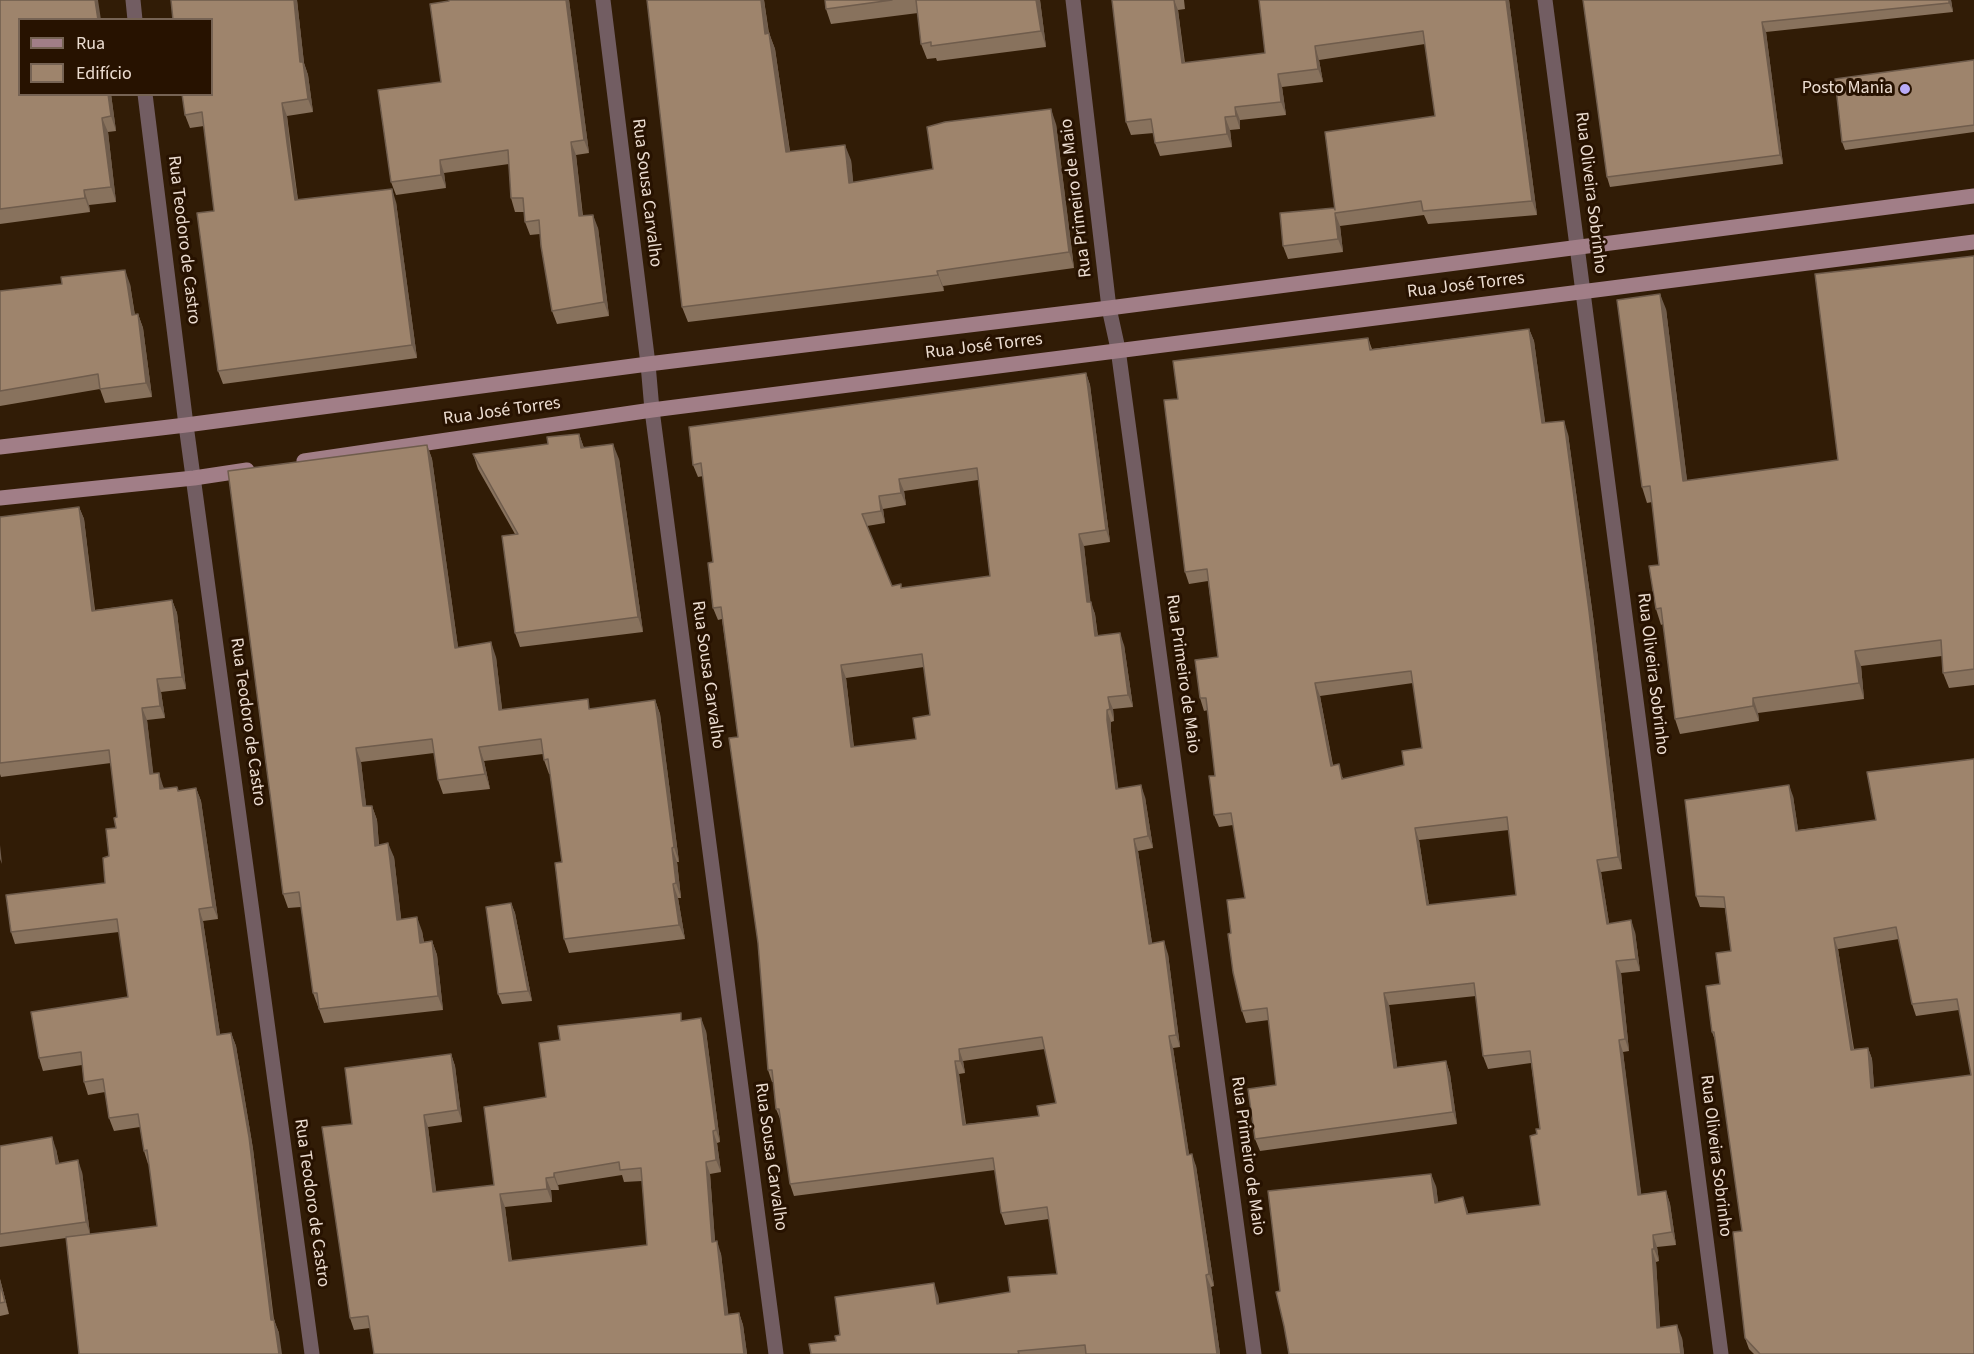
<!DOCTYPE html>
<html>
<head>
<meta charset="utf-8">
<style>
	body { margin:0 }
	#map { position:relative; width:1974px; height:1354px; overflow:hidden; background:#311c06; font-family:"Source Sans 3",sans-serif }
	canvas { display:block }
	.legend { position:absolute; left:18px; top:18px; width:195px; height:78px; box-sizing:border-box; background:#271200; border:2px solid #766354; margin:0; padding:8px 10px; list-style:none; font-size:18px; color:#ecddd1 }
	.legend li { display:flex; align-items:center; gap:12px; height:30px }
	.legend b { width:30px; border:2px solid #766354 }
</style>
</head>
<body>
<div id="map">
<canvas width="1974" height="1354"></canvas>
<ul class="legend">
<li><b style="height:8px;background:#a17e87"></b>Rua</li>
<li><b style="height:16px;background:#9e846c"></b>Edifício</li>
</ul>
</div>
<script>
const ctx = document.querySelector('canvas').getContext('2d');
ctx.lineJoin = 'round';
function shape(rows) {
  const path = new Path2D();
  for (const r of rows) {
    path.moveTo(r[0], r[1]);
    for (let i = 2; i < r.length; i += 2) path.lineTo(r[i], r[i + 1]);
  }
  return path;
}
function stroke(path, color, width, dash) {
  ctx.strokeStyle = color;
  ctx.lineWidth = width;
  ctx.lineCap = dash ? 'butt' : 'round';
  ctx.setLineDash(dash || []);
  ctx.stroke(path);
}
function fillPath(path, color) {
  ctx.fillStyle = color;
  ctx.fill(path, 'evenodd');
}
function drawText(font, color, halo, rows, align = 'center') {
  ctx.font = font + ' "Source Sans 3",sans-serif';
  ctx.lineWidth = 6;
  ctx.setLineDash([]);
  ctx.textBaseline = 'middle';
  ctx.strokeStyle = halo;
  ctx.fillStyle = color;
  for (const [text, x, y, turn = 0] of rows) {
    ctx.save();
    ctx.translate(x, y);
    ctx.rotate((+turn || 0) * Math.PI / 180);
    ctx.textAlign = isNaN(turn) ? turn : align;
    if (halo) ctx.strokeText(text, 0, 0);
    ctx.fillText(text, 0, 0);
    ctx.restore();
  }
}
const street = shape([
	[133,0,135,20],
	[603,0,648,364,652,410,776,1354],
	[1073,0,1109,308,1118,349,1254,1354],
	[1545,0,1721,1354],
	[145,94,186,425,312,1354]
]);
const secondary = shape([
	[0,447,186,425,648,364,1109,308,1974,196],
	[304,461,652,410,1974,242],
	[0,498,194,478,247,470]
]);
const wall = shape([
	[0,0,20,94,111,94,116,131,108,132,116,202,89,205,90,212,0,224],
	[171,0,297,0,304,63,308,75,313,112,287,116,298,200,396,202,417,358,223,384,218,371,214,211,204,126,190,128,185,115],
	[569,0,589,153,576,155,583,216,598,228,609,316,557,324,552,311,540,234,530,235,525,222,524,212,515,212,511,198,509,164,444,173,446,188,396,195,391,182,441,82,449,1],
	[764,0,769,33,775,49,790,151,851,160,853,183,933,169,1056,124,1074,268,943,286,944,291,688,322,682,307],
	[825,0,1040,0,1046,47,937,61,936,58,927,59,921,44,918,13,831,24,826,9],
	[1112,0,1184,0,1185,9,1178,10,1185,63,1265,53,1509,0,1537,215,1428,224,1424,215,1340,226,1343,252,1288,259,1283,246,1334,208,1435,116,1425,44,1319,60,1323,82,1282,87,1286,115,1240,120,1240,129,1230,130,1232,147,1160,156,1155,143,1154,133,1131,135,1126,122],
	[1583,0,1951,0,1953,12,1766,32,1783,164,1610,187,1607,177],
	[1974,60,1974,132,1845,150,1842,142],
	[1974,256,1974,685,1949,688,1943,673,1942,656,1861,666,1864,699,1758,713,1759,721,1680,734,1675,719,1663,624,1661,625,1656,609,1659,565,1652,502,1647,503,1642,487,1666,309,1687,481,1838,460],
	[130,284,135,315,138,314,143,328,152,397,105,403,100,389,0,406,0,291],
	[1529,329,1534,341,1545,423,1568,434,1594,624,1622,869,1601,872,1609,923,1635,932,1640,971,1621,973,1629,1051,1623,1052,1631,1119,1641,1194,1666,1191,1670,1204,1676,1245,1657,1247,1659,1261,1656,1262,1660,1327,1682,1338,1684,1354,1289,1354,1280,1291,1436,1186,1438,1203,1467,1209,1468,1214,1540,1205,1537,1134,1540,1129,1531,1063,1488,1069,1483,1056,1476,996,1389,1005,1397,1067,1446,1061,1450,1074,1457,1124,1260,1151,1255,1139,1276,1085,1269,1020,1246,1023,1242,1011,1231,933,1245,898,1233,825,1219,827,1214,815,1215,776,1208,710,1204,711,1200,698,1218,657,1208,581,1189,584,1185,572,1178,399,1368,338,1372,349],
	[1413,683,1422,748,1404,765,1344,779,1333,765,1320,696],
	[1509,830,1516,895,1429,905,1419,840],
	[1086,373,1090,385,1110,542,1084,546,1090,602,1095,614,1098,636,1124,645,1133,707,1113,709,1114,721,1111,722,1111,732,1118,789,1145,797,1153,848,1138,851,1152,943,1168,954,1180,1047,1173,1048,1189,1155,1196,1166,1214,1286,1211,1287,1220,1354,811,1354,836,1341,840,1335,938,1295,939,1304,1010,1292,1057,1274,1049,1219,1005,1225,1001,1213,995,1170,794,1196,790,1184,781,1121,776,1109,773,1082,772,1082,768,1070,758,943,738,737,722,619,718,620,713,608,713,562,703,476,698,477,693,465],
	[978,480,990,576,902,588,892,586,867,526,885,523,883,509,906,505,904,491],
	[924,667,930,715,916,739,854,747,846,678],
	[1045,1049,1056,1103,1039,1116,966,1124,959,1074,965,1073,963,1061],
	[579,434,584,448,619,459,643,632,520,647,515,633,515,534,478,469,473,454,548,444],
	[427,445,432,459,458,647,496,657,502,710,592,709,655,700,660,714,679,862,677,862,681,898,678,898,685,939,569,953,564,939,562,862,550,774,549,774,544,760,543,754,484,761,490,789,443,794,438,780,434,753,361,762,366,806,372,806,377,820,379,845,394,857,401,919,422,931,424,942,432,941,437,955,443,1010,324,1023,313,993,301,907,288,908,283,894],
	[79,507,84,519,95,610,172,600,177,613,186,689,161,692,165,718,147,720,153,774,163,786,164,789,179,791,196,788,201,801,218,919,203,921,220,1034,231,1033,236,1046,253,1149,274,1320,279,1333,66,1238,0,1247,0,1146,56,1149,59,1163,82,1172,90,1234,157,1226,149,1164,148,1164,144,1151,140,1127,114,1131,109,1118,105,1092,88,1095,84,1082,82,1065,43,1071,39,1058,128,997,119,932,15,944,11,932,105,883,109,856,117,817,111,763,1,777,0,774,0,517],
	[1974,759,1974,1354,1754,1354,1749,1349,1745,1338,1742,1231,1716,1043,1712,1032,1720,984,1731,951,1725,908,1700,907,1696,896,1793,796,1798,830,1876,820],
	[1899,939,1912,1004,1916,1016,1959,1010,1971,1075,1874,1088,1872,1059,1868,1048,1854,1049,1838,949],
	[511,903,515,913,532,1001,502,1004,498,994],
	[684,1021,706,1031,720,1142,717,1143,721,1172,710,1174,715,1242,721,1254,728,1314,739,1313,743,1325,747,1354,374,1354,370,1328,354,1330,350,1318,352,1124,451,1054,455,1066,462,1122,428,1127,436,1192,494,1185,546,1097,560,1040],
	[622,1175,624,1182,642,1181,647,1245,512,1261,505,1207,552,1202,551,1190,559,1190,558,1185],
	[0,1279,9,1314,0,1316]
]);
const shadedWall = shape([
	[95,0,98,0,101,20,98,20],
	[294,0,297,0,304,63,308,75,313,112,308,99,300,62],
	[566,0,569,0,589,153,584,140],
	[761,0,764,0,771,50,765,34],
	[1036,0,1040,0,1046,47,1041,31],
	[1174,0,1178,10,1186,76,1182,63],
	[1506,0,1509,0,1537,215,1532,201],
	[1949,0,1951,0,1953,12,1949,3],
	[1762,22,1766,32,1783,164,1780,155],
	[769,33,775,49,792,167,786,152],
	[1315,46,1319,60,1323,82,1318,69],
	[1278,74,1282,87,1286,115,1281,102],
	[108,94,111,94,116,131,111,116],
	[282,103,287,116,291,156,300,213,295,200,287,143],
	[1235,107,1240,120,1240,129,1236,116],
	[1051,109,1056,124,1074,268,1069,252],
	[1225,117,1230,130,1232,147,1227,134],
	[102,118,108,132,116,202,111,187],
	[571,142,576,155,584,229,579,216],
	[845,145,851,160,855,199,849,183],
	[440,160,444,173,446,188,441,175],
	[392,189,396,202,417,358,412,345],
	[84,190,89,205,90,212,85,198],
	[1335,213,1340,226,1343,252,1338,239],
	[593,215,598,228,609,316,604,302],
	[125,270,130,284,137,330,132,315],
	[937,271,943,286,944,291,938,275],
	[1660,294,1666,309,1689,496,1683,481],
	[138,314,143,328,152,397,146,383],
	[1529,329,1534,341,1547,435,1542,423],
	[1086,373,1090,385,1110,542,1106,530],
	[1564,421,1568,434,1594,624,1622,869,1618,857],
	[579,434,584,448,581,448],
	[613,444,619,459,643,632,638,617],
	[427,445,432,459,460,662,455,648],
	[899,479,904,491,906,505,901,493],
	[879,496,883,509,885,523,881,511],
	[79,507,84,519,96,623,92,611],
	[1079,534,1084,546,1092,614,1087,602],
	[172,600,177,613,186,689,182,677],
	[1091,602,1095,614,1099,648,1095,636],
	[1120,633,1124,645,1133,707,1128,695],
	[491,642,496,657,504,725,499,710],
	[1855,651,1861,666,1864,699,1859,683],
	[841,665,846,678,855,759,851,747],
	[157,679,161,692,165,718,160,706],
	[1315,683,1320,696,1335,778,1331,766],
	[1108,697,1113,709,1114,721,1110,709],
	[1753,698,1758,713,1759,721,1753,706],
	[655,700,660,714,679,862,674,847],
	[142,708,147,720,155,787,150,774],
	[1107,710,1111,722,1111,732,1120,801,1116,789,1107,720],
	[479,747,484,761,490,789,485,774],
	[356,748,361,762,368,821,363,806],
	[159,773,163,786,165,802,160,789],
	[1141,785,1145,797,1153,848,1148,836],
	[1789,785,1793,796,1800,842,1796,831],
	[196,788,201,801,218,919,213,907],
	[372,806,377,820,380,860,375,846],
	[1415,828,1419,840,1431,918,1427,905],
	[1134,839,1138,851,1154,956,1149,944],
	[388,843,394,857,403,934,397,920],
	[0,845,2,864,0,859],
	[672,848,677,862,681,898,676,883],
	[1597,860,1601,872,1611,936,1607,924],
	[673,884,678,898,685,939,679,925],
	[511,903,515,913,532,1001,528,991],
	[199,909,203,921,222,1047,217,1035],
	[417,917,422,931,426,957,420,943],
	[1631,920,1635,932,1640,971,1636,959],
	[1834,938,1838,949,1855,1061,1851,1050],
	[432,941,437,955,443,1010,438,996],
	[1164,941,1168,954,1180,1047,1176,1035],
	[1616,961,1621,973,1629,1051,1625,1039],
	[1384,993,1389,1005,1399,1080,1394,1068],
	[701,1018,706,1031,720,1142,716,1130],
	[231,1033,236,1046,253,1149,275,1333,271,1320],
	[1169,1036,1173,1048,1191,1167,1187,1155],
	[1619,1040,1623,1052,1643,1207,1638,1195],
	[1868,1048,1872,1059,1875,1099,1871,1088],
	[959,1049,963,1061,965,1073,960,1061],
	[451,1054,455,1066,462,1122,458,1110],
	[955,1061,959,1074,967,1137,963,1125],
	[1446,1061,1450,1074,1457,1124,1453,1112],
	[424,1115,428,1127,438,1205,433,1192],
	[713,1131,717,1143,721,1172,716,1160],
	[52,1137,56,1149,61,1176,56,1164],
	[1192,1154,1196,1166,1214,1286,1209,1274],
	[78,1160,82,1172,90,1234,86,1222],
	[706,1162,710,1174,716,1254,712,1242],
	[554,1173,558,1185,559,1190,554,1177],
	[1431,1174,1436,1186,1440,1215,1435,1203],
	[546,1178,551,1190,552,1202,547,1189],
	[1666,1191,1670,1204,1676,1245,1672,1232],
	[500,1194,505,1207,513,1273,509,1261],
	[1463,1197,1467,1209,1471,1226,1467,1214],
	[1653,1235,1657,1247,1659,1261,1654,1249],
	[717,1241,721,1254,730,1327,725,1315],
	[1652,1249,1656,1262,1661,1340,1657,1328],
	[1206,1275,1211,1287,1220,1354,1217,1354],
	[0,1279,9,1314,0,1283],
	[934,1283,938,1295,941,1316,937,1304],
	[739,1313,743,1325,747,1354,744,1354],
	[274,1320,279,1333,282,1354,279,1354],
	[1677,1325,1682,1338,1684,1354,1681,1354]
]);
const building = shape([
	[0,0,95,0,98,20,20,20,20,94,108,94,111,116,102,118,111,187,84,190,85,198,0,209,0,0],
	[171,0,294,0,300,62,303,62,308,99,282,103,287,143,295,200,392,189,412,345,218,371,197,213,214,211,202,112,185,115,182,94,212,94,212,20,173,20,171,0],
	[449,0,566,0,584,140,571,142,579,216,593,215,604,302,552,311,541,246,539,220,525,222,523,198,511,198,508,150,440,160,441,175,391,182,378,90,441,82,430,4,449,1,449,0],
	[647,0,761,0,765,34,769,33,786,152,845,145,849,183,933,169,927,127,945,122,1051,109,1069,252,937,271,938,275,682,307,647,0],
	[825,0,892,0,826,9,825,0],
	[916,0,1036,0,1041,31,931,46,931,42,921,44,916,0],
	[1112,0,1174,0,1182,63,1265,53,1259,0,1506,0,1532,201,1423,211,1421,201,1335,213,1338,239,1283,246,1280,213,1334,208,1335,210,1325,132,1435,116,1423,31,1315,46,1318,69,1278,74,1281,102,1235,107,1236,116,1225,117,1227,134,1155,143,1151,119,1126,122,1112,0],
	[1583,0,1949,0,1949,3,1762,22,1780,155,1607,177,1583,0],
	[1974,60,1974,125,1842,142,1835,79,1974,60],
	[1974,256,1974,669,1943,673,1941,640,1855,651,1859,683,1753,698,1753,706,1675,719,1661,608,1656,609,1649,566,1659,565,1650,486,1642,487,1617,300,1660,294,1683,481,1838,460,1815,274,1974,256],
	[125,270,132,315,138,314,146,383,100,389,98,374,0,391,0,291,62,284,61,277,125,270],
	[1529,329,1542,423,1564,421,1589,611,1618,857,1597,860,1607,924,1631,920,1636,959,1616,961,1625,1039,1619,1040,1627,1106,1638,1195,1666,1191,1672,1232,1653,1235,1654,1249,1652,1249,1657,1328,1677,1325,1681,1354,1289,1354,1284,1326,1276,1292,1280,1291,1268,1191,1431,1174,1435,1203,1463,1197,1467,1214,1540,1205,1530,1136,1537,1134,1536,1129,1540,1129,1530,1051,1483,1056,1474,983,1384,993,1394,1068,1446,1061,1453,1112,1255,1139,1248,1089,1276,1085,1267,1008,1242,1011,1233,972,1228,934,1231,933,1227,900,1245,898,1231,813,1214,815,1209,776,1215,776,1206,698,1200,698,1195,660,1218,657,1207,569,1185,572,1164,400,1178,399,1173,361,1368,338,1370,350,1529,329],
	[1411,671,1422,748,1402,751,1404,765,1342,779,1339,764,1331,766,1315,683,1411,671],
	[1507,817,1516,895,1427,905,1415,828,1507,817],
	[1086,373,1106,530,1079,534,1087,602,1091,602,1095,636,1120,633,1128,695,1108,697,1110,709,1107,710,1107,720,1116,789,1141,785,1148,836,1134,839,1149,944,1164,941,1176,1035,1169,1036,1187,1155,1192,1154,1209,1274,1206,1275,1217,1354,1086,1354,1085,1345,1018,1351,1019,1354,811,1354,809,1344,836,1341,835,1336,840,1335,835,1297,934,1283,937,1304,1010,1292,1008,1277,1057,1274,1047,1207,1001,1213,993,1158,790,1184,779,1109,776,1109,772,1070,768,1070,758,943,729,738,738,737,721,607,713,608,708,563,713,562,701,463,693,465,689,427,1086,373],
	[977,468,990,576,901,588,901,584,892,586,862,514,881,511,879,496,901,493,899,479,977,468],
	[922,654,930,715,913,718,916,739,851,747,841,665,922,654],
	[1042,1037,1056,1103,1037,1106,1039,1116,963,1125,955,1061,960,1061,959,1049,1042,1037],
	[579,434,581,448,613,444,638,617,515,633,502,536,518,534,473,454,548,444,547,437,579,434],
	[427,445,455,648,491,642,499,710,588,699,589,709,655,700,674,847,672,848,676,883,673,884,679,925,564,939,555,863,562,862,548,759,544,760,541,739,479,747,485,774,438,780,432,739,356,748,363,806,372,806,375,846,388,843,397,920,417,917,420,943,432,941,438,996,319,1009,317,993,313,993,299,892,283,894,228,471,427,445],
	[79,507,92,611,172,600,182,677,157,679,160,706,142,708,150,774,159,773,160,789,177,787,178,791,196,788,213,907,199,909,217,1035,231,1033,249,1137,271,1320,274,1320,279,1354,79,1354,66,1237,157,1226,147,1150,144,1151,138,1114,109,1118,103,1079,84,1082,81,1052,39,1058,31,1012,128,997,117,919,11,932,6,895,105,883,103,858,109,856,106,829,116,828,114,818,117,817,109,750,0,763,0,517,79,507],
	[1974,759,1974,1354,1760,1354,1745,1338,1733,1232,1742,1231,1714,1032,1712,1032,1706,986,1720,984,1716,953,1731,951,1724,897,1696,896,1685,800,1789,785,1796,831,1876,820,1867,772,1974,759],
	[1896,927,1912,1004,1957,999,1971,1075,1871,1088,1868,1048,1851,1050,1834,938,1896,927],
	[511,903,528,991,498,994,486,907,511,903],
	[681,1013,681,1021,701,1018,716,1130,713,1131,716,1160,706,1162,712,1242,717,1241,725,1315,739,1313,744,1354,374,1354,368,1316,350,1318,322,1127,352,1124,345,1068,451,1054,458,1110,424,1115,433,1192,494,1185,484,1107,546,1097,539,1043,560,1040,558,1026,681,1013],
	[619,1162,620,1170,641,1168,647,1245,509,1261,500,1194,547,1189,546,1178,554,1177,554,1173,619,1162],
	[52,1137,56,1164,78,1160,86,1222,0,1234,0,1146,52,1137],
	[0,1283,5,1302,0,1303,0,1283]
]);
const markers = [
	[1905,89,6,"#b9abf7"]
];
const poiNames = [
	["Posto Mania",1893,89]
];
const streetNames = [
	["Rua Sousa Carvalho",646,193,83],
	["Rua Oliveira Sobrinho",1590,193,83],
	["Rua Primeiro de Maio",1077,198,-97],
	["Rua Teodoro de Castro",183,240,83],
	["Rua José Torres",1466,286,-7],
	["Rua José Torres",984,347,-7],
	["Rua José Torres",502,412,-8],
	["Rua Primeiro de Maio",1182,674,82],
	["Rua Oliveira Sobrinho",1652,674,83],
	["Rua Sousa Carvalho",707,675,82],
	["Rua Teodoro de Castro",247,722,82],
	["Rua Primeiro de Maio",1247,1156,82],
	["Rua Oliveira Sobrinho",1715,1156,83],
	["Rua Sousa Carvalho",770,1157,82],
	["Rua Teodoro de Castro",311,1203,82]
];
stroke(street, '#725d62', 15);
stroke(secondary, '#a17e87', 15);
fillPath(wall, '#88725d');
fillPath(shadedWall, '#6f5c4c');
fillPath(building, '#9e846c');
stroke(building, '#6f5c4c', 1.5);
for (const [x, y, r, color] of markers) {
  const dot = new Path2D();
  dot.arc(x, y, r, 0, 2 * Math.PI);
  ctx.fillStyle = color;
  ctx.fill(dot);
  stroke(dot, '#271200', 2);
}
drawText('18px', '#ecddd1', '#271200', poiNames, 'right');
drawText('18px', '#ecddd1', '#271200', streetNames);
</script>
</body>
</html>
